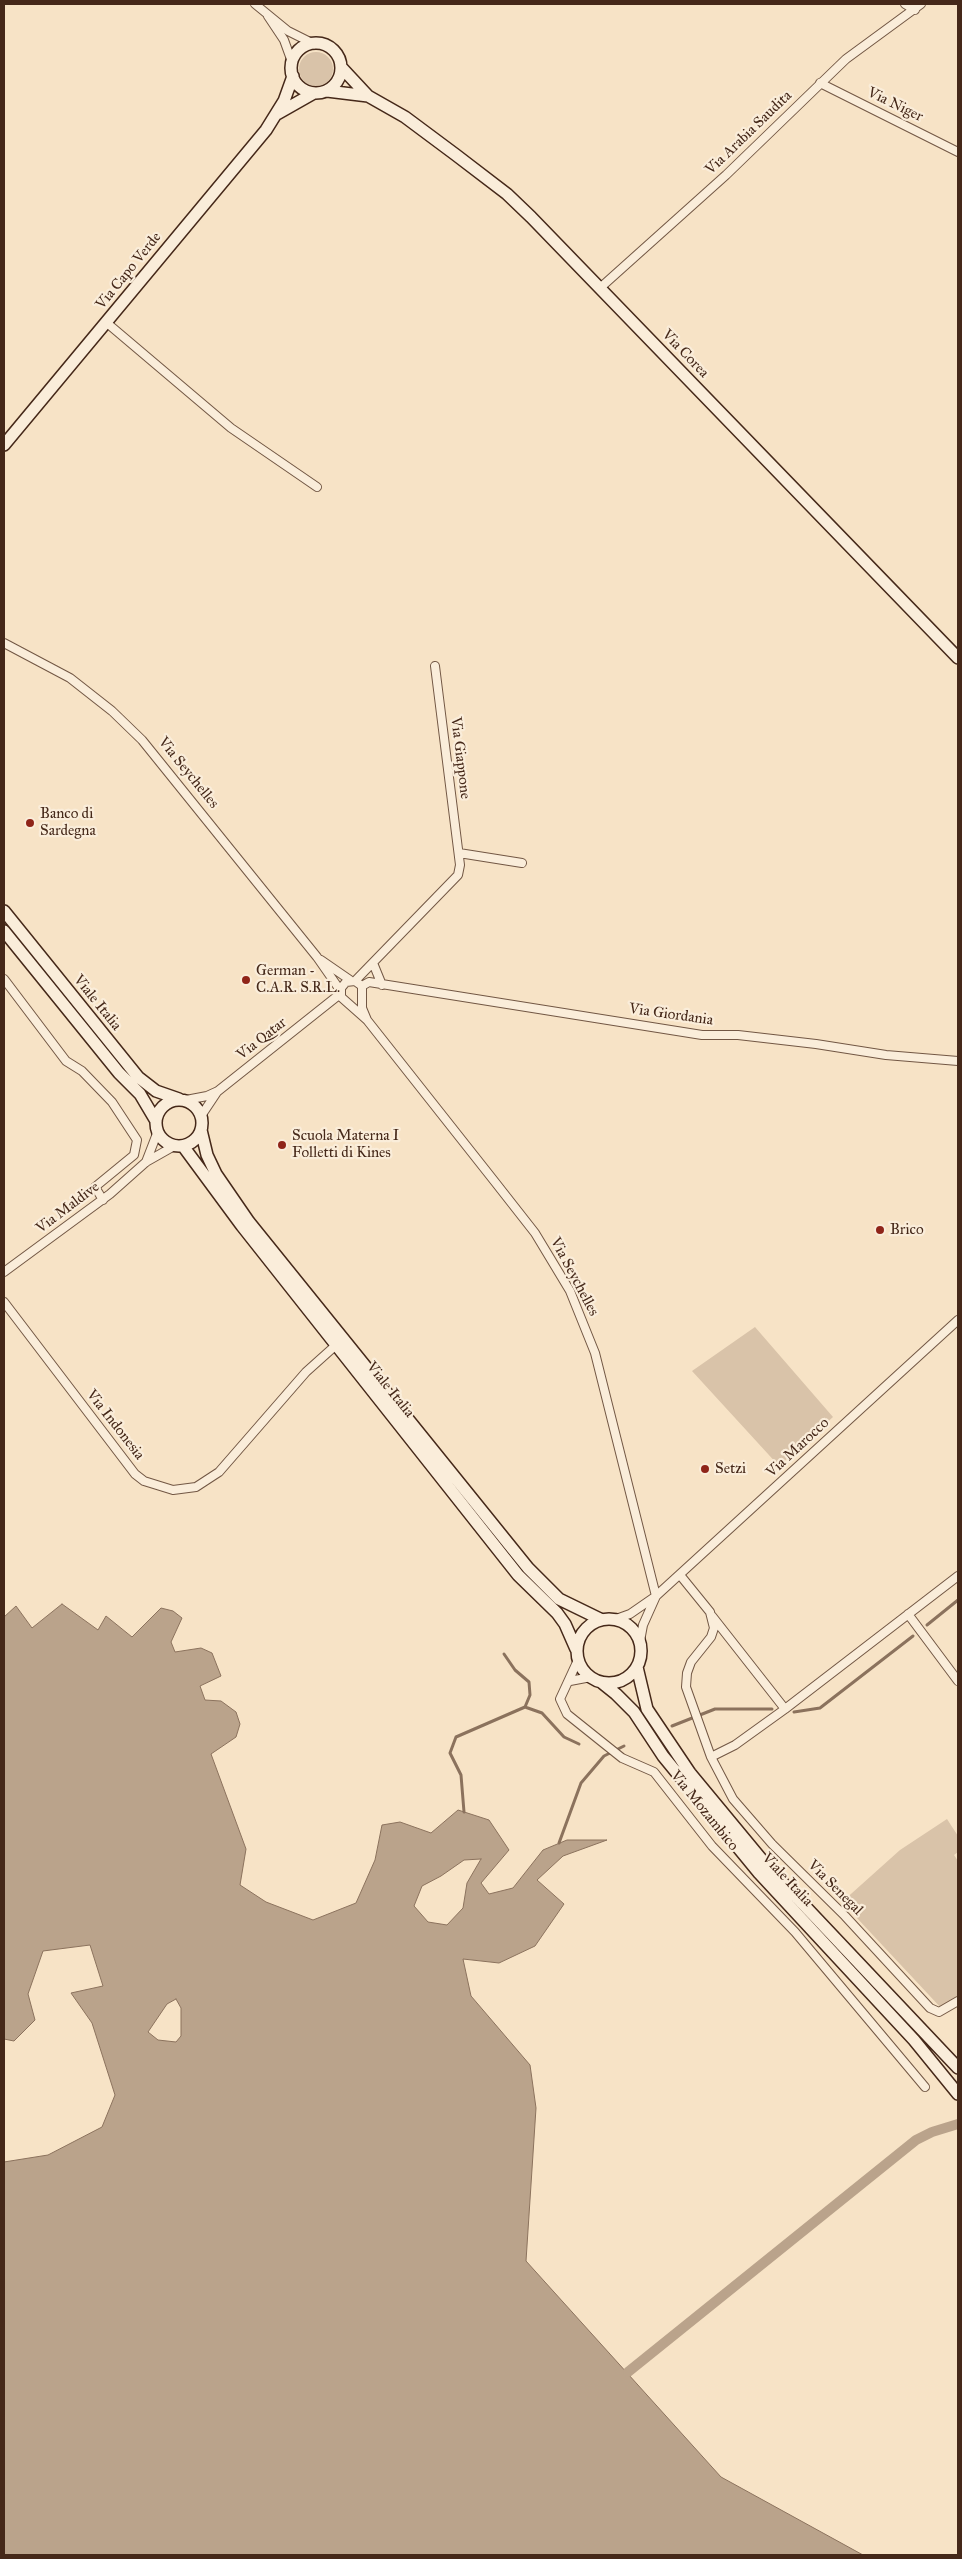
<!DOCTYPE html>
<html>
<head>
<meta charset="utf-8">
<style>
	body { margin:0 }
	#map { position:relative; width:962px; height:2559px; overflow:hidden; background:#f7e3c6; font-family:"IM FELL Great Primer",serif }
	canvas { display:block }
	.frame { position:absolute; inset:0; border:5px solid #452819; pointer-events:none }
</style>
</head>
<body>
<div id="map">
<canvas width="962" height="2559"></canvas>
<div class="frame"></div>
</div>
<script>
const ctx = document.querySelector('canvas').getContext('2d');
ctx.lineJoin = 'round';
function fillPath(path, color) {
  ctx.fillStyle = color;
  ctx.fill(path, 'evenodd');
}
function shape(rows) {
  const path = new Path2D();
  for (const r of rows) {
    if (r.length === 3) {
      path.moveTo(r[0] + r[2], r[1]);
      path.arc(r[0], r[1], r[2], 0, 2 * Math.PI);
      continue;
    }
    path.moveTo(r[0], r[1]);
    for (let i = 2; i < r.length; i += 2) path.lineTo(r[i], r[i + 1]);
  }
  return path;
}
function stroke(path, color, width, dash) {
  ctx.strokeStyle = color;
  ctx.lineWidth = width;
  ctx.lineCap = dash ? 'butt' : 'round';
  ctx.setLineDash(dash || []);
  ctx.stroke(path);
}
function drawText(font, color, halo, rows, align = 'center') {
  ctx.font = font + ' "IM FELL Great Primer",serif';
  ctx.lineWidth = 4.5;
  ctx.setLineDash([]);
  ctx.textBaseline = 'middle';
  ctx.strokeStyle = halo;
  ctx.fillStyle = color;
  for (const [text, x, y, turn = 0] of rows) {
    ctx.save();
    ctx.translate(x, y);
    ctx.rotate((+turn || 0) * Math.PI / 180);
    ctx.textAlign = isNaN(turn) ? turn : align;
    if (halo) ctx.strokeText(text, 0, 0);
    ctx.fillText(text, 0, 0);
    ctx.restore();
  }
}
const green = shape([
	[316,69,17],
	[755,1327,833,1417,779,1466,692,1371],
	[947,1819,958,1836,958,1852,954,1855,958,1861,958,1997,942,2009,842,1902,900,1850]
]);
const water = shape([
	[62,1604,98,1630,106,1616,132,1637,161,1608,173,1611,182,1618,171,1642,175,1652,201,1648,212,1653,221,1676,200,1686,205,1700,221,1701,236,1712,240,1724,236,1737,211,1754,246,1849,240,1885,266,1902,313,1920,356,1903,375,1860,382,1825,400,1822,431,1833,458,1810,489,1820,509,1850,481,1883,489,1894,513,1888,543,1850,567,1840,607,1840,563,1856,537,1880,564,1904,535,1946,499,1963,463,1959,471,1996,530,2065,536,2108,526,2261,721,2477,863,2555,4,2555,4,2162,48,2155,102,2127,115,2095,92,2023,71,1993,103,1986,90,1945,43,1951,28,1994,35,2020,14,2041,4,2039,4,1617,16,1606,32,1628,62,1604],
	[481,1859,467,1883,463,1908,447,1925,428,1922,414,1906,422,1886,441,1876,464,1860,481,1859],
	[176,1999,181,2008,181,2036,176,2042,158,2040,148,2032,167,2004,176,1999]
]);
const stream = shape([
	[927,1625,958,1600],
	[504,1654,515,1670,529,1682,530,1695,525,1707],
	[794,1712,820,1708,913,1636],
	[672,1726,715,1709,772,1709],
	[464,1812,461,1775,450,1753,456,1737,525,1707,542,1713,564,1737,579,1744],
	[559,1843,581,1783,604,1756,624,1746]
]);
const canal = shape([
	[628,2372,916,2140,932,2132,958,2124]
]);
const street = shape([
	[255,4,288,31,314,44],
	[905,4,915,10],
	[268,16,284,40,292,62],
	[820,83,958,152],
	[600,288,726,175,846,59,921,4],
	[107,323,231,428,317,487],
	[4,643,70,678,112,711,142,740,317,957,340,990],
	[459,853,522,863],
	[321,960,350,980],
	[373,963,382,985],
	[4,979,66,1061,82,1071,112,1102,137,1140,134,1155,95,1187,103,1200],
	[355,981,458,875,460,865,435,666],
	[362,986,369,982,702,1035,738,1035,816,1044,886,1055,958,1061],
	[367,1020,362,1008,362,986,355,981,346,982,341,988,341,997,367,1020,495,1182,535,1233,570,1291,595,1353,656,1596],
	[186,1100,207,1096,218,1091,340,994],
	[201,1116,217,1092],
	[146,1162,158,1131],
	[4,1272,110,1194,146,1162,176,1145],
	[4,1302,135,1474,144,1481,173,1490,196,1487,219,1472,306,1372,335,1346],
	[680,1575,710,1612,714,1628,711,1637,691,1662,687,1673,686,1687,711,1757,733,1799,772,1844,845,1916,930,2008,939,2012,958,2001],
	[908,1614,958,1681],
	[712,1616,785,1709],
	[616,1619,630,1614,656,1596,958,1320],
	[640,1641,643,1625,656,1596],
	[578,1660,560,1699,567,1714,622,1758,654,1772,712,1846,795,1932,925,2087],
	[570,1681,591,1677],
	[711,1757,735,1745,785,1709,958,1576]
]);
const secondary = shape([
	[316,68,25],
	[341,67,368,96,405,117,456,155,507,194,531,217,958,658],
	[327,91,368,96],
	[277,114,314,93],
	[4,445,266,130,284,101,293,76],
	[4,911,138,1077,156,1091,179,1099],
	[4,931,119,1073,140,1094,156,1121],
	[179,1123,23],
	[201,1130,207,1155,216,1174,249,1222,528,1568,559,1599,600,1619],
	[183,1146,242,1226,518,1575,557,1613,565,1624,576,1649],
	[609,1651,32],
	[637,1667,647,1709,690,1773,767,1866,958,2068],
	[601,1682,616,1694,634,1712,663,1756,759,1873,914,2040,958,2094]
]);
const markers = [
	[30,823,5,"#8f2418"],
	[246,980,5,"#8f2418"],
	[282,1145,5,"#8f2418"],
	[880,1230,5,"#8f2418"],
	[705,1469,5,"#8f2418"]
];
const streetNames = [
	["Via Niger",895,105,26],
	["Via Arabia Saudita",749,133,-44],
	["Via Capo Verde",129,271,-51],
	["Via Corea",685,354,46],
	["Via Giappone",460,758,83],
	["Via Seychelles",188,773,51],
	["Viale Italia",97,1003,51],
	["Via Giordania",671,1015,8],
	["Via Qatar",262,1039,-38],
	["Via Maldive",68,1208,-37],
	["Via Seychelles",574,1277,62],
	["Viale Italia",390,1390,51],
	["Via Indonesia",115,1425,52],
	["Via Marocco",798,1448,-43],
	["Via Mozambico",704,1811,51],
	["Viale Italia",787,1880,47],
	["Via Senegal",835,1888,45]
];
const poiNames = [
	["Banco di",40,814],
	["Sardegna",40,831],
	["German -",256,971],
	["C.A.R. S.R.L.",256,988],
	["Scuola Materna I",292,1136],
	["Folletti di Kines",292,1153],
	["Brico",890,1230],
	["Setzi",715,1469]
];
fillPath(green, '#d9c3a9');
fillPath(water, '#baa38b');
stroke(water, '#8b725d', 1);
stroke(stream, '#8b725d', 3);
stroke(canal, '#baa38b', 10);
stroke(street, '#725744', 10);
stroke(secondary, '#452819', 14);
stroke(street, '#faedda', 8);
stroke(secondary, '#faedda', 11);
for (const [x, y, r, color] of markers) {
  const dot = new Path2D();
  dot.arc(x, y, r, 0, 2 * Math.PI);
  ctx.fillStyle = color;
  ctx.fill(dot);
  stroke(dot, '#faedda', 2);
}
drawText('15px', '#452819', '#faedda', streetNames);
drawText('15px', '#452819', '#faedda', poiNames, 'left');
</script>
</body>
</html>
